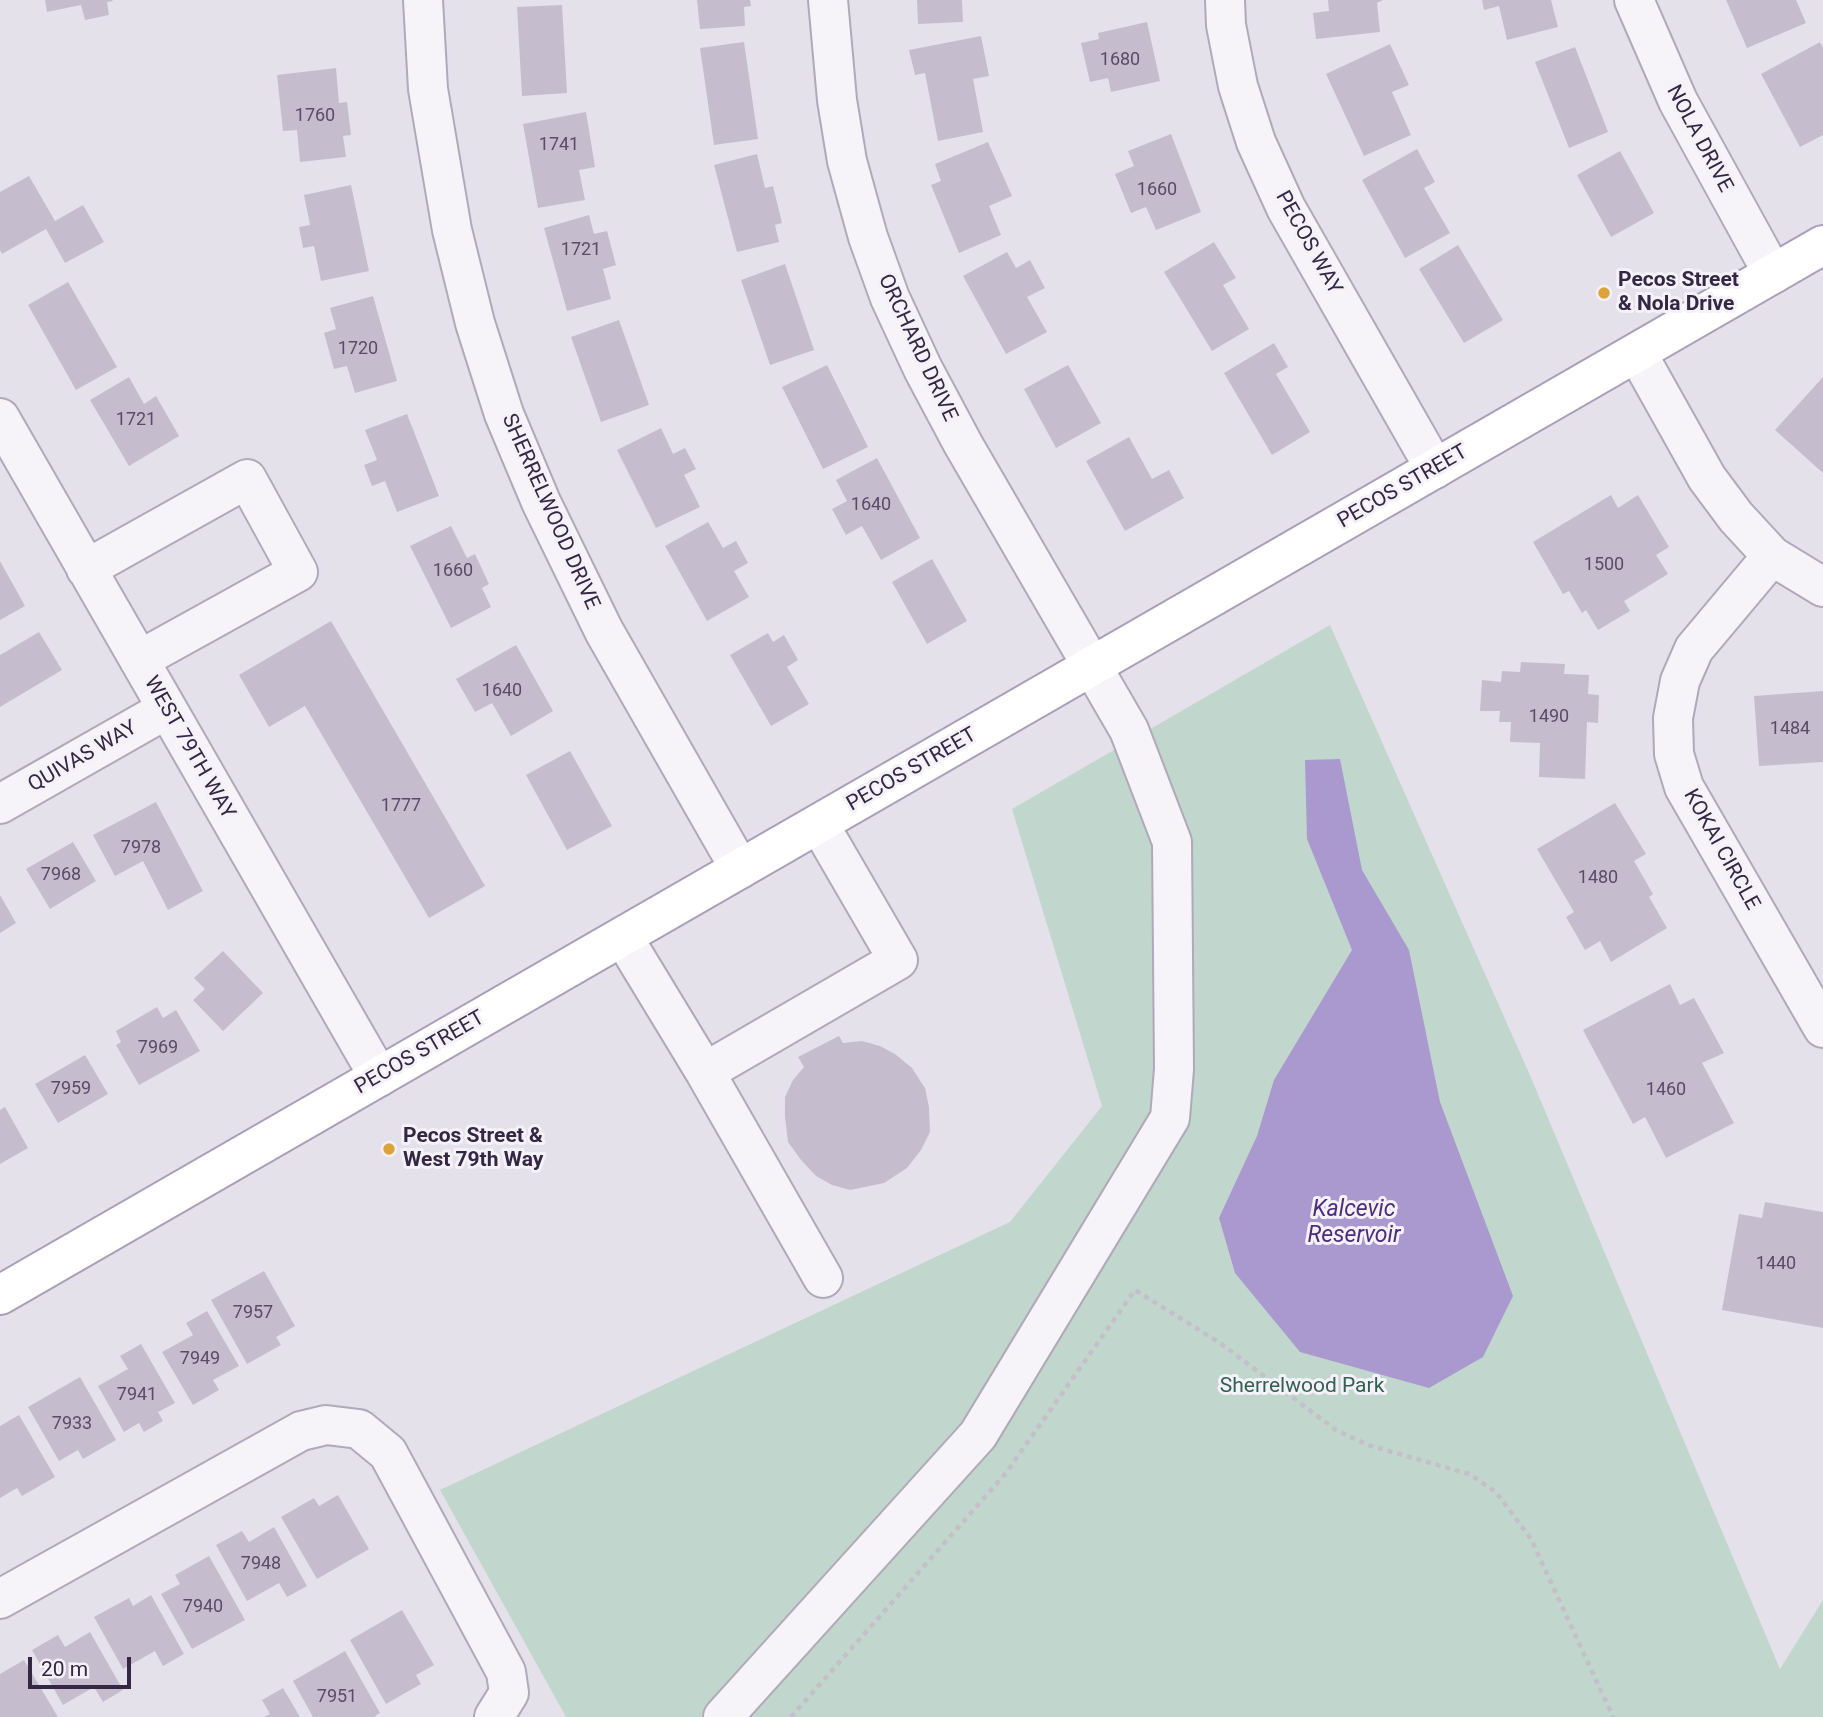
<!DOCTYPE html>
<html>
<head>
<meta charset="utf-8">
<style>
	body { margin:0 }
	#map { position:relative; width:1823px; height:1717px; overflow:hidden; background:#e5e1eb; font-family:Roboto,sans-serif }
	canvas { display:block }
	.scale { position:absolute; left:28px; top:1657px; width:103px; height:32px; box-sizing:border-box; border:4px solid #342744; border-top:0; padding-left:9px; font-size:21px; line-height:24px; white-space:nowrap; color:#342744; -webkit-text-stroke:5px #f4f1f8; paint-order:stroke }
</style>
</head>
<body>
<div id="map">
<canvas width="1823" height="1717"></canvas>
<div class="scale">20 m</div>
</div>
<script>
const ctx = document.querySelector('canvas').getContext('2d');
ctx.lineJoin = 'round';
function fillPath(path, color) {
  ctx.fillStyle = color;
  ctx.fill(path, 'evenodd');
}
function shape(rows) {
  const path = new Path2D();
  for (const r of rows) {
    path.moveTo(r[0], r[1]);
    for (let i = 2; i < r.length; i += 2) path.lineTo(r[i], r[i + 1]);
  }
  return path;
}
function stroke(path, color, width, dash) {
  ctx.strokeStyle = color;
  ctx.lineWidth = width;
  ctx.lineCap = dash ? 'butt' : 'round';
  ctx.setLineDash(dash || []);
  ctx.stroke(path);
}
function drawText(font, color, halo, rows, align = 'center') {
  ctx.font = font + ' Roboto,sans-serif';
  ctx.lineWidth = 6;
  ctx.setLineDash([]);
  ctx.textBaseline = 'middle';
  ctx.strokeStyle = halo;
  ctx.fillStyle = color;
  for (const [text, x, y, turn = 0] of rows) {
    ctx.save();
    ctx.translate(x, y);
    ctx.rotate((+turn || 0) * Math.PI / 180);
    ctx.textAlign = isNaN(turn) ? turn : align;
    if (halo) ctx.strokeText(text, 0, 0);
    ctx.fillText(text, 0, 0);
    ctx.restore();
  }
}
const green = shape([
	[1330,625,1529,1073,1780,1669,1823,1600,1823,1717,566,1717,440,1490,1010,1222,1102,1106,1012,809]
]);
const water = shape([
	[1340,759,1362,870,1409,950,1440,1102,1513,1296,1483,1357,1429,1388,1300,1352,1235,1273,1219,1218,1257,1136,1274,1080,1352,950,1307,839,1305,760]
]);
const building = shape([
	[45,0,112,0,113,1,107,2,109,15,85,20,81,5,47,12],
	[697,0,750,0,751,6,744,7,745,26,700,29],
	[917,0,962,0,963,22,918,24],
	[1328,0,1383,0,1377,3,1380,32,1316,39,1313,13,1329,11],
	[1482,0,1551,0,1558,27,1507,40,1499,6,1484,10],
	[1726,0,1796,0,1806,23,1747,48],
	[562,5,567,93,522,96,517,7],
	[1147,22,1160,81,1111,92,1108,78,1090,82,1081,43,1099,39,1098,33],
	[981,36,989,76,973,79,983,132,938,141,925,73,915,75,909,50],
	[744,42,758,139,714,145,700,48],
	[1820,42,1823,48,1823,135,1800,147,1761,74],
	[1390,44,1409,85,1392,92,1411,135,1364,156,1326,74],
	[1575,47,1608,132,1569,148,1535,62],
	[336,68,339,103,347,102,351,135,343,136,346,157,300,162,297,130,283,131,277,75],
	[586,112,595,167,579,170,585,200,538,208,523,124],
	[1171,134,1201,212,1156,230,1146,207,1131,213,1115,174,1134,166,1128,151],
	[988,142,1012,196,989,206,1001,235,959,253,931,185,941,181,935,164],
	[1417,149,1435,182,1424,188,1450,233,1405,258,1362,180],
	[1620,151,1654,213,1611,237,1577,175],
	[757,154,765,188,773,186,782,223,775,225,779,242,737,252,714,165],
	[29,176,55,221,83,205,104,242,65,263,46,229,2,254,0,250,0,192],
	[351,185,369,271,321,281,314,246,303,248,299,227,310,225,304,195],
	[589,215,594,234,607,231,616,265,603,269,611,299,567,311,544,228],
	[1214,242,1236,278,1223,285,1249,329,1212,351,1164,272],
	[1458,245,1503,320,1464,343,1419,269],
	[1007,252,1016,268,1030,260,1045,288,1027,297,1047,332,1006,354,963,276],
	[785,264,814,350,770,365,741,280],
	[68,282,117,367,76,390,28,305],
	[373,296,397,381,355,393,347,366,334,369,324,333,336,329,330,308],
	[619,320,649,405,601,422,571,337],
	[1274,343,1288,367,1276,374,1310,432,1272,455,1224,373],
	[827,365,868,447,823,469,782,387],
	[1068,365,1101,423,1056,448,1024,389],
	[129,377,144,404,156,396,179,436,129,466,90,400],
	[1823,377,1823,473,1775,430],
	[407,414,439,496,397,512,385,481,372,486,364,465,377,460,365,430],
	[661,428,673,454,685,448,696,469,684,475,700,507,656,528,617,450],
	[1129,437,1152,479,1169,470,1184,498,1125,531,1086,461],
	[877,458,920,538,881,560,862,526,846,535,832,509,847,501,836,480],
	[1611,495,1618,508,1638,495,1669,547,1656,555,1668,574,1624,601,1630,611,1598,630,1586,610,1582,613,1569,591,1563,594,1533,542],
	[708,522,723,548,736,541,748,563,734,571,749,597,707,621,665,546],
	[451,526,467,558,475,554,489,584,482,588,491,607,451,628,410,546],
	[932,559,967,621,927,644,892,582],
	[0,561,25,606,0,620],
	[331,621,485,886,429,918,305,706,269,727,239,675],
	[39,632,62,670,0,707,0,655],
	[768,633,773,642,784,635,798,660,787,667,809,704,771,726,730,655],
	[516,645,553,711,511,736,492,703,475,712,456,679],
	[1521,662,1565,664,1564,674,1589,675,1588,694,1599,695,1598,723,1587,722,1585,779,1539,777,1540,743,1510,742,1511,722,1499,722,1500,711,1480,711,1482,680,1501,682,1502,671,1520,672],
	[1823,691,1823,762,1759,766,1754,696],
	[570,751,612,826,567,850,526,775],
	[156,802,203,891,168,910,143,861,115,876,93,835],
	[1615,803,1646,854,1634,861,1653,894,1649,897,1667,928,1611,962,1600,941,1585,950,1566,917,1574,912,1537,849],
	[73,842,96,881,50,909,26,869],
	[0,895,16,923,0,933],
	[223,951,263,993,223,1031,193,1000,205,989,194,978],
	[1670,984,1680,1005,1694,998,1724,1053,1702,1063,1734,1123,1666,1158,1645,1117,1633,1124,1583,1030],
	[157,1007,163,1018,176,1010,200,1051,139,1085,116,1045,121,1042,116,1031],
	[839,1036,843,1043,862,1041,880,1046,895,1054,912,1068,925,1088,929,1107,930,1132,921,1150,907,1168,884,1183,850,1190,832,1185,816,1176,801,1160,788,1142,785,1117,785,1097,793,1080,804,1067,798,1057],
	[85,1055,108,1094,58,1123,35,1084],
	[5,1107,28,1148,0,1164,0,1110],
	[1765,1202,1823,1212,1823,1328,1722,1310,1739,1214,1762,1218],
	[264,1271,295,1326,276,1337,281,1345,247,1364,211,1300],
	[207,1311,239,1366,213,1380,219,1390,193,1405,162,1352,193,1335,186,1323],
	[141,1344,175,1403,158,1412,163,1421,144,1432,139,1423,124,1432,98,1386,128,1369,120,1356],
	[80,1377,116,1440,83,1459,78,1450,59,1461,28,1407],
	[19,1415,55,1477,22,1496,17,1488,0,1498,0,1426],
	[338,1495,369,1549,317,1579,281,1517,314,1498,319,1506],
	[274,1527,307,1586,287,1597,279,1583,247,1601,216,1545,242,1531,249,1542],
	[209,1556,245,1620,192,1649,161,1594,180,1584,175,1575],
	[151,1595,184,1654,163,1666,155,1651,123,1669,94,1617,129,1598,133,1606],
	[402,1610,434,1665,416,1675,421,1684,386,1704,350,1640],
	[90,1632,123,1690,103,1702,94,1687,63,1705,32,1650,58,1635,65,1647],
	[345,1651,380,1713,374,1717,313,1717,293,1681],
	[24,1660,58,1717,0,1717,0,1674],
	[283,1688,300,1717,264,1717,270,1714,262,1700]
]);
const path = shape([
	[791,1717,1006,1473,1135,1290,1220,1343,1336,1430,1368,1445,1469,1474,1496,1492,1531,1539,1613,1717]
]);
const minor = shape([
	[423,0,428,89,452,230,475,323,504,414,541,502,604,631,740,869],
	[1225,0,1226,25,1238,86,1256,142,1286,208,1435,469],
	[1634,0,1678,101,1773,274],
	[1637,353,1707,478,1736,517,1772,556,1823,587],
	[0,418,379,1077],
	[1772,556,1694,649,1680,681,1673,718,1674,754,1684,787,1823,1028],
	[86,569,247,479,298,572,139,660],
	[0,804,167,709],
	[623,937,705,1072,898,960,819,824],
	[705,1072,823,1278],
	[0,1599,301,1431,326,1425,359,1429,388,1453,506,1672,509,1693,494,1717],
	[723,1717,978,1435,1170,1118,1174,1069,1172,842,1129,730,963,444,923,369,890,298,868,237,847,161,837,100,828,0]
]);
const major = shape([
	[0,1295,1823,245]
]);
const markers = [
	[1604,293,7,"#dba43b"],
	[389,1149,7,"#dba43b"]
];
const numberNames = [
	["1680",1120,60],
	["1760",315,116],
	["1741",559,145],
	["1660",1157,190],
	["1721",581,250],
	["1720",358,349],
	["1721",136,420],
	["1640",871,505],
	["1500",1604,565],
	["1660",453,571],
	["1640",502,691],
	["1490",1549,717],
	["1484",1790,729],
	["1777",401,806],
	["7978",141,848],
	["7968",61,875],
	["1480",1598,878],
	["7969",158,1048],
	["7959",71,1089],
	["1460",1666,1090],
	["1440",1776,1264],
	["7957",253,1313],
	["7949",200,1359],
	["7941",137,1395],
	["7933",72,1424],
	["7948",261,1564],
	["7940",203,1607],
	["7951",337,1697]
];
const streetNames = [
	["NOLA DRIVE",1699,139,62],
	["PECOS WAY",1308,243,61],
	["ORCHARD DRIVE",917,348,65],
	["PECOS STREET",1403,487,-30],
	["SHERRELWOOD DRIVE",550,512,66],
	["WEST 79TH WAY",189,748,60],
	["QUIVAS WAY",83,757,-30],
	["PECOS STREET",912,770,-30],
	["KOKAI CIRCLE",1721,850,61],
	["PECOS STREET",420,1053,-30]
];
const poiNames = [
	["Pecos Street",1618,281],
	["& Nola Drive",1618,305],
	["Pecos Street &",403,1137],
	["West 79th Way",403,1161]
];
const parkNames = [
	["Sherrelwood Park",1302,1387]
];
const waterNames = [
	["Kalcevic",1354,1210],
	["Reservoir",1354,1236]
];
fillPath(green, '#c1d6cc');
fillPath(water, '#aa99ce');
fillPath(building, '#c5bdce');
stroke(minor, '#b0a9b9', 42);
stroke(major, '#a99fb8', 42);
stroke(path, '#c4bfca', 4.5, [5, 5]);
stroke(minor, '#f6f4f9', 38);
stroke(major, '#fff', 38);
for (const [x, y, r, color] of markers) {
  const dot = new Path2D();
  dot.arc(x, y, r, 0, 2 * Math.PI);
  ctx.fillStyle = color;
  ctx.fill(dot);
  stroke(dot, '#f4f1f8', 2.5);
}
drawText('18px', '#584c66', null, numberNames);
drawText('21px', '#342744', '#f4f1f8', streetNames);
drawText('bold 21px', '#342744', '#f4f1f8', poiNames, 'left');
drawText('21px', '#336150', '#f4f1f8', parkNames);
drawText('italic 23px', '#4a2d7c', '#f4f1f8', waterNames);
</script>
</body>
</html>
